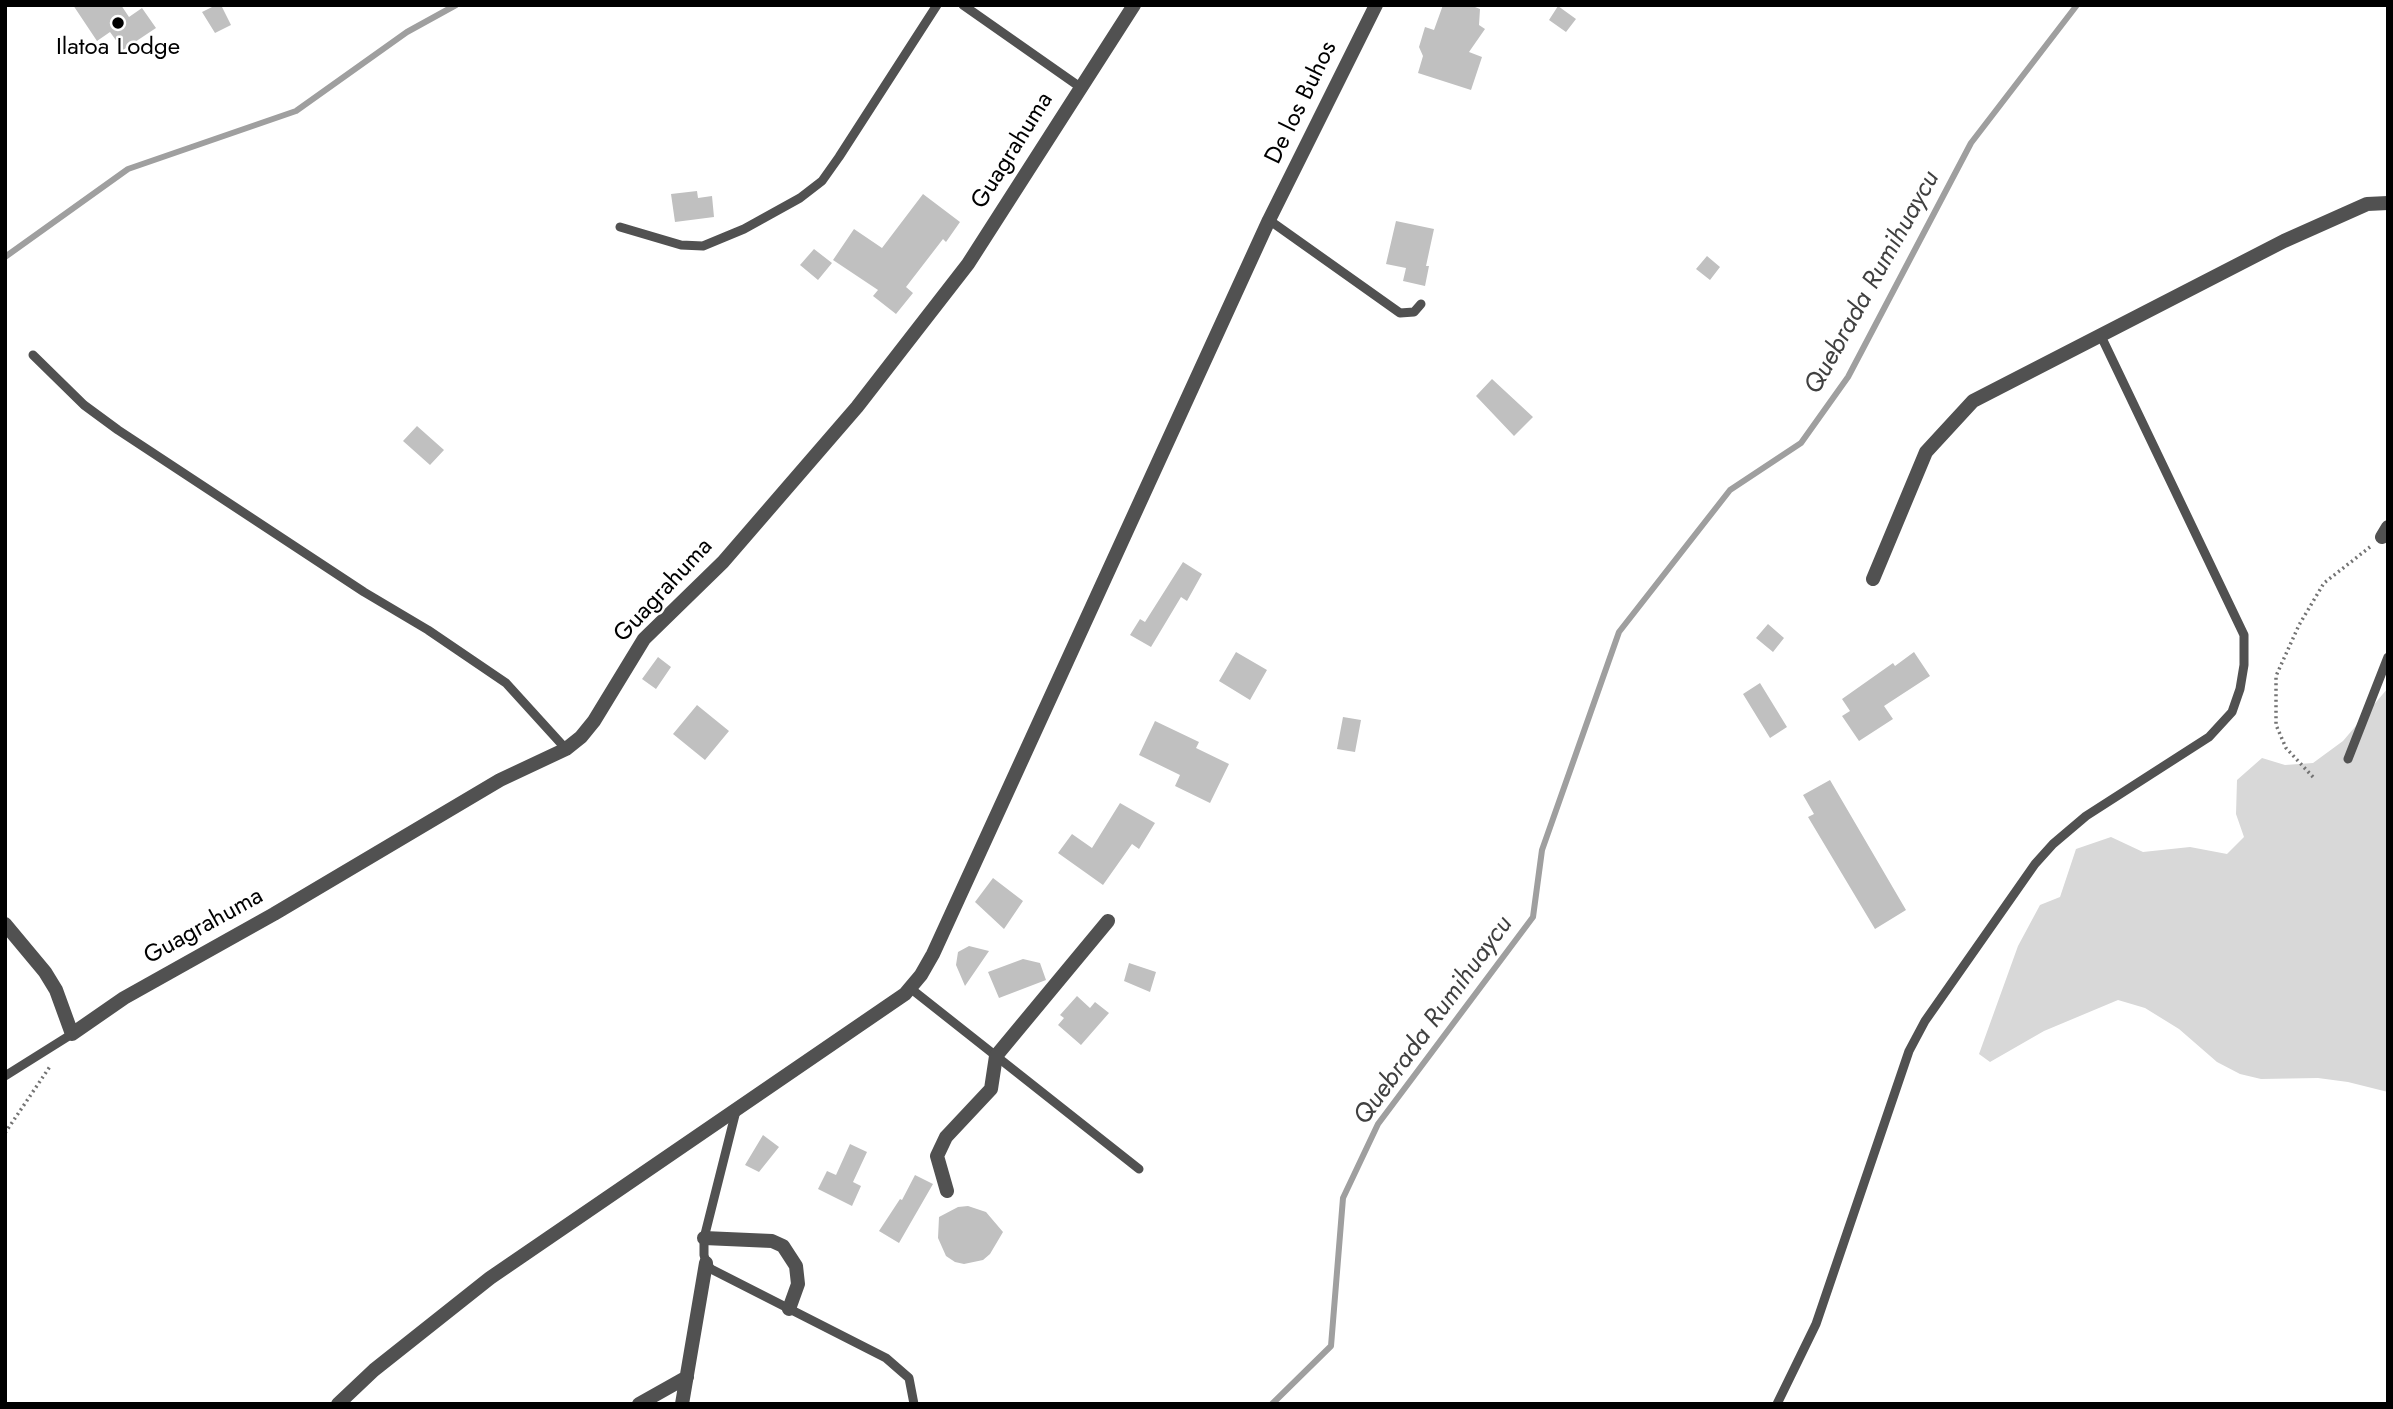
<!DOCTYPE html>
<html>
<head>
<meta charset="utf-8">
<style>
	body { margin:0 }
	#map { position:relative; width:2393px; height:1409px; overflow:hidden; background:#fff; font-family:Jost,sans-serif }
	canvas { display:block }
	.frame { position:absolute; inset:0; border:7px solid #000; pointer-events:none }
</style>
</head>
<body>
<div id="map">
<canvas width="2393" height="1409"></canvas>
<div class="frame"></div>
</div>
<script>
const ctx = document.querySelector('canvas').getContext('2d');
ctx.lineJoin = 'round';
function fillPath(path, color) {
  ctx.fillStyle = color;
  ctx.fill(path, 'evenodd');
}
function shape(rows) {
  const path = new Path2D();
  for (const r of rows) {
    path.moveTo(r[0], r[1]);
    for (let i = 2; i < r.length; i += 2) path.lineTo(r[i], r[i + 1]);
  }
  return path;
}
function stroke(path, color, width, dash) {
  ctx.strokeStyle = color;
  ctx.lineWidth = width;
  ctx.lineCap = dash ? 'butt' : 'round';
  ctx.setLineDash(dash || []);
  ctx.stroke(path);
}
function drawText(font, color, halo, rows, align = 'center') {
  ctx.font = font + ' Jost,sans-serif';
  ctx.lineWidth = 5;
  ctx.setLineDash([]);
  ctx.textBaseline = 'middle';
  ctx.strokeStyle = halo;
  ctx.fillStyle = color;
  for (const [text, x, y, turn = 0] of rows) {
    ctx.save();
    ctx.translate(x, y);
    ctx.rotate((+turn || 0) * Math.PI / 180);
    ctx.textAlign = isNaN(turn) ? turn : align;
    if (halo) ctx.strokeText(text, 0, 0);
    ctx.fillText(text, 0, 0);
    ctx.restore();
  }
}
const green = shape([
	[2388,688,2388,1092,2348,1082,2318,1078,2261,1079,2240,1074,2217,1062,2179,1029,2145,1008,2118,1000,2044,1031,1990,1062,1979,1054,2018,946,2040,905,2060,897,2076,849,2111,837,2143,852,2190,847,2227,854,2244,837,2236,814,2237,780,2262,758,2285,765,2313,763,2343,741]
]);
const stream = shape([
	[5,257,128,169,296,111,407,32,456,5],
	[1272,1404,1331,1346,1343,1198,1378,1124,1533,917,1542,850,1619,632,1730,490,1801,443,1848,377,1971,143,2077,5]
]);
const building = shape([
	[73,5,121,5,129,17,142,8,156,28,123,50,110,32,97,41],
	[216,5,221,5,231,25,215,33,202,12],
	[1443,5,1470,5,1480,9,1479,25,1485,29,1469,52,1482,57,1471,90,1418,73,1423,56,1419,47,1425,27,1434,30],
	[1558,6,1576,19,1566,32,1549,20],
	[697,191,698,198,712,196,714,217,675,222,671,194],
	[923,194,960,222,946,242,943,239,906,287,913,293,896,314,873,296,878,290,833,260,854,229,882,248],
	[1396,221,1434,229,1426,266,1429,266,1425,286,1403,281,1406,268,1386,264],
	[814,249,832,263,818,280,800,265],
	[1707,256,1720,267,1710,280,1696,269],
	[1492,379,1533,417,1514,436,1476,396],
	[417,426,444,450,430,465,403,441],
	[1183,562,1202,574,1187,601,1181,597,1151,647,1130,635,1140,619,1145,622],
	[1768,624,1784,638,1773,652,1756,638],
	[1236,652,1267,670,1250,700,1219,681],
	[1914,652,1930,676,1884,706,1893,719,1859,741,1842,716,1850,711,1842,699,1893,663,1895,666],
	[658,657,671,667,656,689,642,679],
	[1760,683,1787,727,1770,738,1743,694],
	[697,705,729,731,705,760,673,734],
	[1343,717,1361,720,1355,752,1337,749],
	[1155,721,1199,742,1196,748,1229,764,1210,803,1175,786,1180,775,1139,755],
	[1830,780,1906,910,1875,929,1808,817,1814,814,1803,795],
	[1120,803,1155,823,1139,849,1132,844,1103,885,1058,853,1072,834,1092,848],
	[993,878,1023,901,1004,929,975,902],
	[969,946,989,951,965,986,956,965,958,952],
	[1023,959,1040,963,1046,980,999,998,988,972],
	[1129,963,1156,972,1150,992,1124,981],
	[1077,996,1090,1008,1095,1002,1109,1013,1081,1045,1058,1025,1064,1018,1060,1015],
	[763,1135,779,1147,759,1172,745,1165],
	[850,1144,867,1152,853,1182,861,1186,852,1206,818,1189,827,1171,836,1175],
	[915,1175,933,1184,899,1243,879,1231,900,1199,902,1200],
	[968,1206,986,1212,1003,1232,990,1254,983,1260,964,1264,955,1262,946,1256,938,1238,939,1217,958,1207]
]);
const path = shape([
	[2313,777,2286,748,2276,725,2276,676,2299,625,2324,583,2370,547],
	[5,1133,51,1065]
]);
const lane = shape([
	[963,5,1080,87],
	[1269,220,1400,313,1414,312,1421,304],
	[620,227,681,245,703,246,744,229,800,198,822,181,839,157,937,5],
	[33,355,84,405,118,430,364,592,428,630,506,683,566,749],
	[2348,759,2388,657],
	[910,988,1139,1169],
	[5,1076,72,1034],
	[736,1111,704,1238,704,1255,706,1263,711,1269,886,1358,909,1378,914,1404],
	[1777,1404,1816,1324,1909,1051,1925,1021,2035,864,2053,844,2086,816,2209,737,2232,712,2240,689,2244,665,2244,635,2100,334]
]);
const street = shape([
	[2382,537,2388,527],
	[1873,579,1926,452,1973,401,2284,241,2367,204,2388,203],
	[5,924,45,972,56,990,72,1034,124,998,274,914,500,780,566,749,581,737,594,721,644,639,723,562,857,407,968,264,1134,5],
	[947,1191,937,1156,946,1137,991,1089,996,1056,1108,921],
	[704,1238,772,1241,783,1246,796,1266,798,1284,789,1309],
	[338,1404,374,1370,490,1278,905,994,921,975,933,954,1269,220,1376,5],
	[639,1404,687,1377],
	[682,1404,706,1263]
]);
const markers = [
	[118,23,7,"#000"]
];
const poiNames = [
	["Ilatoa Lodge",118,48]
];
const streetNames = [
	["De los Buhos",1302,103,-64],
	["Guagrahuma",1013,151,-58],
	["Guagrahuma",664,591,-47],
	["Guagrahuma",204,927,-29]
];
const waterNames = [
	["Quebrada Rumihuaycu",1873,283,-61],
	["Quebrada Rumihuaycu",1434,1021,-54]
];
fillPath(green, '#d8d8d8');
stroke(stream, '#9f9f9f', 6);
fillPath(building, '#c0c0c0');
stroke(path, '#737373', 3.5, [2, 3.5]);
stroke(lane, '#515151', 9);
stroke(street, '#515151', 14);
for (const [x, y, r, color] of markers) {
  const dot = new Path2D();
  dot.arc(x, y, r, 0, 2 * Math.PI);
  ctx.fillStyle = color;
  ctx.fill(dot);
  stroke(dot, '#fff', 2.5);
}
drawText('24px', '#000', '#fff', poiNames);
drawText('24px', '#000', '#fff', streetNames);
drawText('italic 26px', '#404040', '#fff', waterNames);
</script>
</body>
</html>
